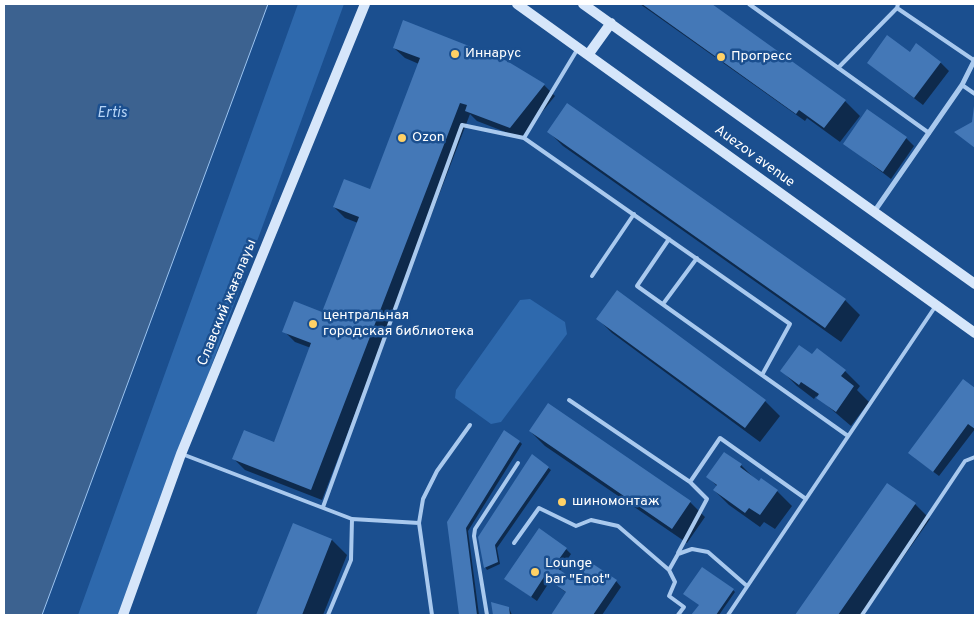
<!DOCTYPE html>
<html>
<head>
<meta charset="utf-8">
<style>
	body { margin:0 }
	#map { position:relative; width:979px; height:619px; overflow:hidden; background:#1b4f8f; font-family:Overpass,sans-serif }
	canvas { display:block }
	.frame { position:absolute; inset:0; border:5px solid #fff; pointer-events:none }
</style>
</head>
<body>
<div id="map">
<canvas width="979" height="619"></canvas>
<div class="frame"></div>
</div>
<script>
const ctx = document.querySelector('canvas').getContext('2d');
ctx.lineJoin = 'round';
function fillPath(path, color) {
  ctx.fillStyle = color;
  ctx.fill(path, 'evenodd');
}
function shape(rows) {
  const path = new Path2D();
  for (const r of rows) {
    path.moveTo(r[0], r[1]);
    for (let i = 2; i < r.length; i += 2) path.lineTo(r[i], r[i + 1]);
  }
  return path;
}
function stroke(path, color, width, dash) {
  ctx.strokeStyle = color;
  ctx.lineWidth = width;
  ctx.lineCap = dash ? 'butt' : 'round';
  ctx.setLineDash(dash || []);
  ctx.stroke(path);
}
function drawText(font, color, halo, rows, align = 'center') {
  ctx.font = font + ' Overpass,sans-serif';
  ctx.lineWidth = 5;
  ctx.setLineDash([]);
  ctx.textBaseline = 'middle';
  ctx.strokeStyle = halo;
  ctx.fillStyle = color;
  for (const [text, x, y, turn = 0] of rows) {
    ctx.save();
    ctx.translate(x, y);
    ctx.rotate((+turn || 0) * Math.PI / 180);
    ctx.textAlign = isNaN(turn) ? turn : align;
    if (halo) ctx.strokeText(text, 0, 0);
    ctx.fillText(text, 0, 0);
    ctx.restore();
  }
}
const green = shape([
	[298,4,344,4,120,615,78,615],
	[530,299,565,322,567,334,501,422,491,424,455,398,456,390,520,300]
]);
const water = shape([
	[4,4,268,4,42,615,4,615,4,4]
]);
const shadow = shape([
	[640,4,710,4,845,101,860,116,840,142,807,118,805,121],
	[394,48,506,62,544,85,555,96,521,138,477,121,470,114,322,500,245,470,234,459,274,443,311,348,295,342,284,331,323,313,358,223,345,218,334,207,370,190,419,64,405,58],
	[910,54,940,62,949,71,923,105,868,63],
	[548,131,845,300,860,315,841,342,563,146],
	[906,138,914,146,891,179,845,144],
	[597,318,765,401,780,416,760,442,612,333],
	[813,356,845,371,860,386,857,390,869,402,851,426,816,396,814,399,797,386,782,371],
	[963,381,975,390,975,429,939,476,915,458],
	[530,431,690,502,705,517,687,543,545,446],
	[520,442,522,444,468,531,479,615,460,615,448,522],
	[725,453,741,465,756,480,777,491,792,506,775,529,764,522,760,527,729,505,714,490,717,486,708,477],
	[533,456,551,470,497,548,500,564,487,570,485,567],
	[888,485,915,504,930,519,863,615,797,615],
	[293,525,332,540,347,555,323,615,257,615],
	[566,549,571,554,559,572,577,584,616,581,621,587,602,615,552,615,567,593,550,581,537,601,506,579],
	[733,590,735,592,719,615,693,615,700,605],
	[493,604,509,608,512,615,495,615]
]);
const building = shape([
	[642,4,712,4,846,100,824,128,799,110,796,114],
	[403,20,507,61,545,84,510,128,465,111,467,105,460,103,311,490,232,459,244,430,274,442,311,343,282,332,294,301,322,312,359,217,333,207,344,179,370,189,420,58,393,48],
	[887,35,910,52,916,43,941,62,914,98,867,63],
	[567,103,846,299,825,328,547,132],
	[974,106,975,106,975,148,954,132,972,122],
	[867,109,907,137,883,172,843,144],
	[617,290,766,400,745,428,596,319],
	[799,345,812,354,817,348,846,370,841,376,854,386,836,412,816,398,819,394,801,382,799,385,780,371],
	[963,379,975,388,975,429,968,424,933,472,908,453],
	[548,403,691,501,672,529,529,431],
	[504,430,520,441,466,528,477,615,459,615,447,522],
	[724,452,742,464,740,467,759,481,761,478,778,490,760,515,749,508,745,513,713,490,717,485,706,477],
	[532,454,549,467,495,545,498,562,484,568,478,537],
	[887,483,916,503,838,615,795,615],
	[293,523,332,539,302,615,256,615],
	[539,528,567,548,554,566,577,582,590,562,617,580,593,615,551,615,566,592,544,577,531,597,504,579],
	[702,567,734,589,716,615,691,615,699,605,683,594],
	[491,602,509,607,510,615,493,615]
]);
const lane = shape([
	[749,4,929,133],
	[897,8,975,61],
	[838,68,897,8,898,4],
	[962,85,975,94],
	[524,138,790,324,762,375,848,436],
	[669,239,637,286,762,375],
	[592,276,634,214],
	[663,304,697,258],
	[569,400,690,482,720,438,806,499],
	[182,454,352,519,419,523,432,615],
	[323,507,462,125,524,138,577,50],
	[419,523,423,499,437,471,470,425],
	[514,543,539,508,576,526,591,520,618,526,669,570,678,554,692,549,708,552,747,586],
	[678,553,707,499,690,482],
	[669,570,675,582,669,596,684,607,678,615],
	[328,615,351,560,352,519],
	[487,615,474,536,475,529,518,463],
	[728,615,935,307],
	[862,615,965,461,975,457]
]);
const street = shape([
	[874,212,962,85,975,59]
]);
const secondary = shape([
	[517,4,975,333],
	[583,4,975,284],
	[588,55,611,23],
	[123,615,181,454,365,4]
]);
const markers = [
	[455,54,5,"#ffd166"],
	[721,57,5,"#ffd166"],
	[402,138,5,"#ffd166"],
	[313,324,5,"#ffd166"],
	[562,502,5,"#ffd166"],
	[535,572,5,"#ffd166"]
];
const poiNames = [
	["Иннарус",465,54],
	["Прогресс",731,57],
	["Ozon",412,138],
	["центральная",323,316],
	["городская библиотека",323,332],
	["шиномонтаж",572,502],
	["Lounge",545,564],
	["bar \"Enot\"",545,580]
];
const streetNames = [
	["Auezov avenue",754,157,36],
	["Славский жағалауы",228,303,-68]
];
const waterNames = [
	["Ertis",112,114]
];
fillPath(green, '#2e69ad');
fillPath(water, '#3c6290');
stroke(water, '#9cc4f0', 1);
fillPath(shadow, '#0007');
fillPath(building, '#4478b7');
stroke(lane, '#a9c9ee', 4);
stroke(street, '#a9c9ee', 5);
stroke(secondary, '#d6e6fa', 10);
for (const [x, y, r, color] of markers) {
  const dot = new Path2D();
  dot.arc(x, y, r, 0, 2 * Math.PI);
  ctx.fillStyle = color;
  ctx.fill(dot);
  stroke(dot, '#1b4f8f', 2);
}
drawText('14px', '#fff', '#1b4f8f', poiNames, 'left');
drawText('14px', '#fff', '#1b4f8f', streetNames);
drawText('italic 15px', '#b5d3f5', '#1b4f8f', waterNames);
</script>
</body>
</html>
